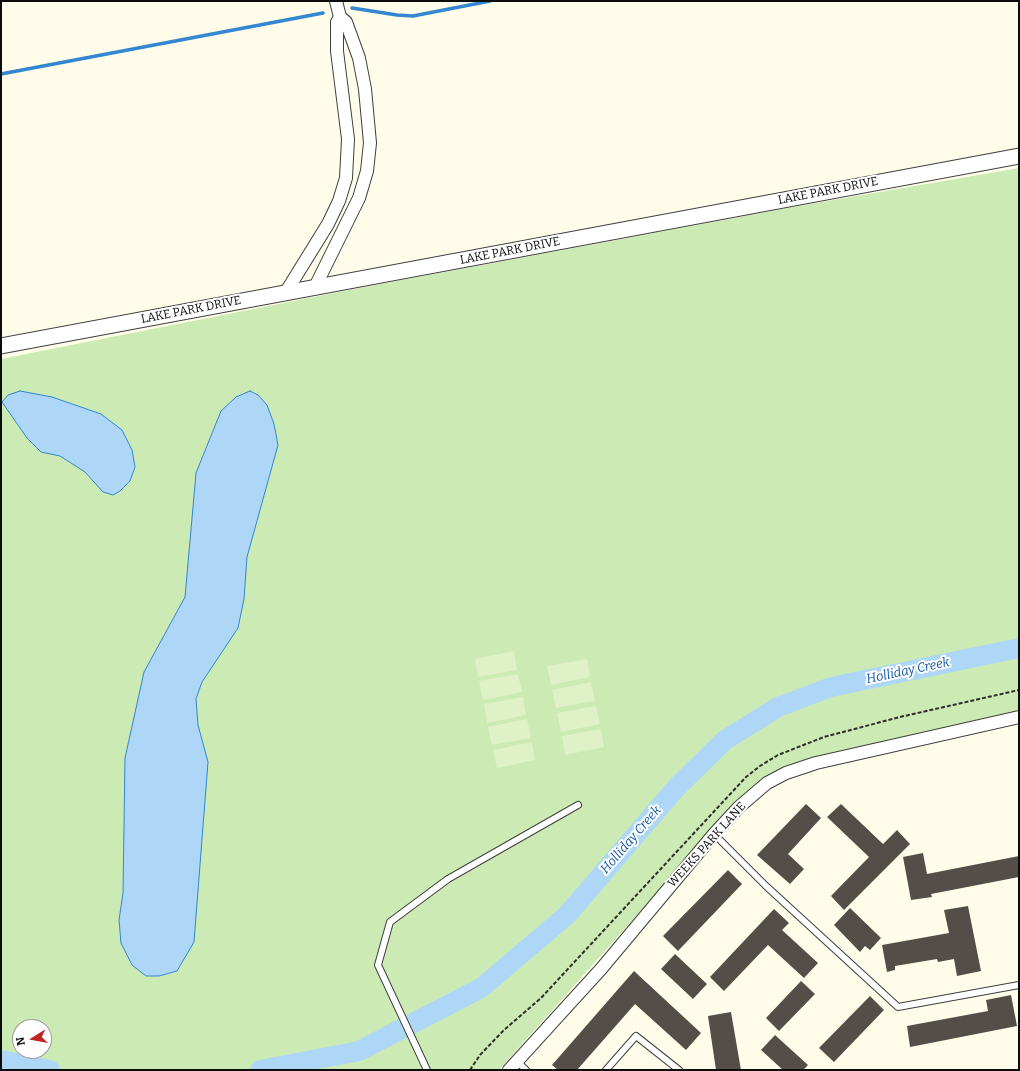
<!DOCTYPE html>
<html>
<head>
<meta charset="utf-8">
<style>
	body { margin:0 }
	#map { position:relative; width:1020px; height:1071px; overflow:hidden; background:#fffcea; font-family:Bitter,serif }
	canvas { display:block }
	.frame { position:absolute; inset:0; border:2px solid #0c0c0c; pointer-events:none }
	.north { position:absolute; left:12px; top:1019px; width:40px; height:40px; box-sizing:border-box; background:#fff; border:1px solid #9e9e9e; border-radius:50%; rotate:259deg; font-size:11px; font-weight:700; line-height:16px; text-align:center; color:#0c0c0c }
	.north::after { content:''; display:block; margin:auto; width:14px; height:18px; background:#be2521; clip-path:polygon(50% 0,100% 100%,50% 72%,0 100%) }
</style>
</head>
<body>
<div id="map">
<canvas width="1020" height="1071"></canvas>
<div class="frame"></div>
<div class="north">N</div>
</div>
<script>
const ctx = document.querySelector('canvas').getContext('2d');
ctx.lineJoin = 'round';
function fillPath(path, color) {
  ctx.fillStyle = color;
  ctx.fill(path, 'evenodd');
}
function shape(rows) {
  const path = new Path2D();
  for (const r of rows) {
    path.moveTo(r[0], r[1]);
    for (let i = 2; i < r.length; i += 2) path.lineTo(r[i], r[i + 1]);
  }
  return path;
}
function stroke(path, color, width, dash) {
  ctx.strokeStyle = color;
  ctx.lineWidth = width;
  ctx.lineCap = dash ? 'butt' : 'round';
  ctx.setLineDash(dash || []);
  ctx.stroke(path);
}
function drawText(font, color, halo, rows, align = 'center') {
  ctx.font = font + ' Bitter,serif';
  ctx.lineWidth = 4;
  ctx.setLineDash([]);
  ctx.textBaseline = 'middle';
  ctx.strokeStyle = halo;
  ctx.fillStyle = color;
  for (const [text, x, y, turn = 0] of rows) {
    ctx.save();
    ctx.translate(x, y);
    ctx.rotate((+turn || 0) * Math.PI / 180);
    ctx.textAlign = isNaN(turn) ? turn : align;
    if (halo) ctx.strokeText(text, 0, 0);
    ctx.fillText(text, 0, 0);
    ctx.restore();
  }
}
const green = shape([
	[1019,168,1019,712,791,766,711,832,499,1070,1,1070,1,359,349,290,793,207],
	[20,1027,44,1027,44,1051,20,1051]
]);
const pitch = shape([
	[514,651,517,670,478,677,475,659],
	[587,659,590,677,551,685,547,666],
	[518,674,522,692,483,700,479,681],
	[591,682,595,701,556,708,552,690],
	[523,697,526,715,487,723,484,704],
	[596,706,600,724,561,732,557,713],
	[527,719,531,738,492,745,488,727],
	[601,729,604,747,565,755,562,736],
	[532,742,535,760,497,768,493,750]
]);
const water = shape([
	[20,391,52,397,101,414,122,430,132,450,135,467,130,481,120,491,113,495,103,492,85,472,60,456,41,452,27,438,2,402,8,395,20,391],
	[250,391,258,395,267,405,274,424,278,445,247,557,244,599,238,628,202,682,196,699,198,725,208,762,194,942,177,971,159,976,146,976,132,965,121,943,119,920,123,893,125,758,144,672,185,597,196,473,221,411,236,397,250,391]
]);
const stream = shape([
	[352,8,397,15,413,16,490,1],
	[1,74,323,13]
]);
const river = shape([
	[1,1060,50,1070],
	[260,1070,359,1051,481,988,567,915,676,788,725,740,778,707,831,687,1019,648]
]);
const building = shape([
	[806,804,821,818,788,854,804,869,790,884,757,855],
	[841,804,883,844,897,830,910,844,844,910,831,896,869,857,827,817],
	[923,853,927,874,1019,856,1019,877,931,894,932,897,911,900,903,857],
	[728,870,742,884,678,951,663,936],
	[968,906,981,971,957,976,954,959,938,962,937,959,895,966,895,970,887,972,882,945,949,933,944,910],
	[850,908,881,938,870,950,865,946,860,952,834,925],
	[774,909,789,923,782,930,818,963,804,978,768,945,724,991,710,977],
	[675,954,707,984,693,999,661,969],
	[634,971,701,1033,686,1050,635,1004,577,1070,558,1070,552,1065],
	[801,981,815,994,779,1031,766,1018],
	[1011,995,1017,1026,910,1047,907,1026,988,1011,986,1000],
	[870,996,884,1010,834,1062,819,1048],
	[731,1012,741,1070,716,1070,708,1016],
	[775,1035,808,1065,803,1070,783,1070,761,1050]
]);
const path = shape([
	[470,1070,480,1055,504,1030,541,998,746,777,760,766,778,755,824,737,900,717,1019,690]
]);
const service = shape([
	[714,834,766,886,898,1007,1019,985],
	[517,1061,526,1070],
	[427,1070,378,965,390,922,448,879,578,805],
	[606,1070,636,1036,679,1070]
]);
const minor = shape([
	[315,287,359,198,367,171,370,143,365,89,359,58,346,22,340,17,336,1],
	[286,292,328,224,339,201,346,178,348,139,337,51,337,22,340,17],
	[509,1070,601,969,714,834,739,807,767,783,786,773,816,763,1019,717]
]);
const tertiary = shape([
	[1,346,1019,156]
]);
const streetNames = [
	["LAKE PARK DRIVE",828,191,-11],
	["LAKE PARK DRIVE",510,251,-11],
	["LAKE PARK DRIVE",191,310,-11],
	["WEEKS PARK LANE",707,845,-48]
];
const waterNames = [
	["Holliday Creek",908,671,-12],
	["Holliday Creek",631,840,-49]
];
fillPath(green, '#cceab4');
fillPath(pitch, '#dff1c6');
fillPath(water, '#aed7f7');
stroke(water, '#3386d0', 1);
stroke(stream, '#3386d0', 3.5);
stroke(river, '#aed7f7', 20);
fillPath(building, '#554e48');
stroke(service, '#3f3f3f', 8);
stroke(minor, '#3f3f3f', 14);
stroke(tertiary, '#3f3f3f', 17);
stroke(path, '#2e2e2e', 2, [4, 2]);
stroke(service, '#fff', 6);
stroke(minor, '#fff', 12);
stroke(tertiary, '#fff', 15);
drawText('12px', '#0c0c0c', '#fff', streetNames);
drawText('italic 13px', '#1358a0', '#fff', waterNames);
</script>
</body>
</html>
